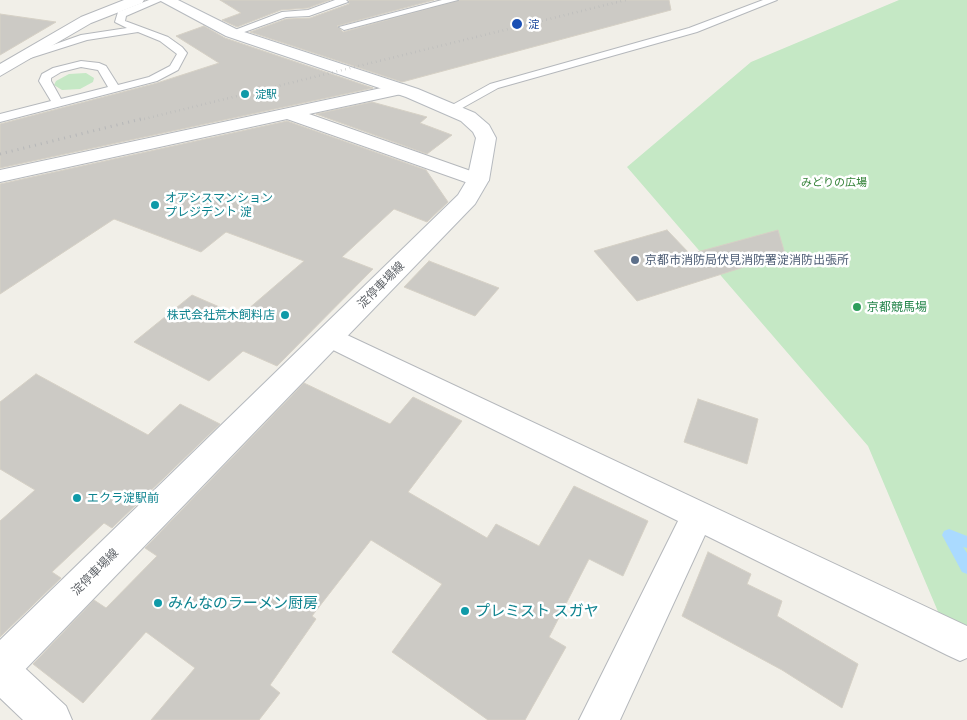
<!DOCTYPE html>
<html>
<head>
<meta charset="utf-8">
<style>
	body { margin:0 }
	canvas { display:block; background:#f1efe8 }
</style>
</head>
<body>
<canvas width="967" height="720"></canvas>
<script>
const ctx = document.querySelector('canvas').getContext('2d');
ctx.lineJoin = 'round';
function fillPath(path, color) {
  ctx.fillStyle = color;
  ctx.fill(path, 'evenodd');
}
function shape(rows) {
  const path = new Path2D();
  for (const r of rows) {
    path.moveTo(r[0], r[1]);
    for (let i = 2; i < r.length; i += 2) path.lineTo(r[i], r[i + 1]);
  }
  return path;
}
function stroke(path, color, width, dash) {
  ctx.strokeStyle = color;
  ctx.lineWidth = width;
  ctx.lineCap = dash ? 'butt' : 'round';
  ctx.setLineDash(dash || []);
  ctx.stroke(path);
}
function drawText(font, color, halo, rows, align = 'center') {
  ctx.font = font + ' Lato,"Noto Sans JP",sans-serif';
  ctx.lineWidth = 5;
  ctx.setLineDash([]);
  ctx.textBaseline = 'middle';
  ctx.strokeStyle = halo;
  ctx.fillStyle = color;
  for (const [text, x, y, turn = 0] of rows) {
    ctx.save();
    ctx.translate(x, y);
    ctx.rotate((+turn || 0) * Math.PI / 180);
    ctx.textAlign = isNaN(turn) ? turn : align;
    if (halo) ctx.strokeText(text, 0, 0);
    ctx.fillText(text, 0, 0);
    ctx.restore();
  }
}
const green = shape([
	[899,0,967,0,967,628,939,614,868,446,627,167,751,62],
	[86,73,94,78,93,82,80,89,62,90,54,85,56,81,69,74]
]);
const stream = shape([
	[949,529,967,536,967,548,963,547,967,553,967,574,962,572,942,535,944,531,949,529]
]);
const building = shape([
	[220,0,330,0,308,8,281,10,237,27,222,20,241,13,220,0],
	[349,0,434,0,337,26,343,32,460,0,669,0,671,10,402,82,250,32,286,19,310,18,349,4,349,0],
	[0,14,56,22,0,55,0,14],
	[204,26,225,38,373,88,0,168,0,124,157,83,219,63,176,36,204,26],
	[372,102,427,117,420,123,452,135,427,154,316,114,372,102],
	[287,121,426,170,448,202,427,222,394,209,342,257,373,269,277,366,243,351,209,381,134,342,192,295,240,316,304,261,226,232,201,252,114,219,0,294,0,184,287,121],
	[667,230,690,254,778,230,785,254,637,301,594,251,667,230],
	[429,261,499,288,475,316,404,287,429,261],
	[36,374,148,435,180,404,220,424,112,528,104,523,52,572,61,578,0,637,0,521,35,490,0,469,0,402,36,374],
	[304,383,390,424,413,397,462,421,408,492,487,538,496,524,539,546,574,486,648,521,623,576,589,559,549,637,566,647,525,720,488,720,392,652,442,584,371,540,312,616,316,619,270,685,280,693,259,720,151,720,195,668,146,632,83,703,33,664,94,600,106,608,157,556,145,548,304,383],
	[698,399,758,419,747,464,684,442,698,399],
	[708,552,751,574,747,584,782,601,777,616,858,664,842,708,782,670,682,616,708,552]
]);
const service = shape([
	[149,0,163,0,126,16,125,21,168,37,182,47,187,53,178,70,157,81,0,122,0,114,51,101,39,81,42,74,53,68,81,61,99,63,106,66,118,85,149,77,170,66,177,54,160,41,138,32,87,40,24,60,19,57,81,35,127,28,115,22,118,12,149,0],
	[81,67,98,70,108,87,61,99,51,81,51,78,61,72,81,67],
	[335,0,346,0,348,2,309,16,286,17,236,35,227,33,282,12,308,10,335,0],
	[442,0,458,0,344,30,339,27,442,0],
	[763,0,777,0,697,32,498,88,455,112,447,112,445,109,490,84,689,28,763,0]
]);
const minor = shape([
	[124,0,144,0,142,3,91,23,0,76,0,64,81,17,124,0],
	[400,84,406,85,409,89,406,93,309,114,485,176,489,180,485,184,478,186,471,184,287,119,0,182,0,170,400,84],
	[330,327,967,626,967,658,960,661,947,655,705,535,620,720,579,720,678,521,321,344,317,337,321,330,330,327],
	[0,653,14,658,66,706,72,720,23,720,0,698,0,653]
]);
const secondary = shape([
	[159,0,178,0,238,30,418,89,475,113,489,125,496,138,489,180,475,204,14,681,0,686,0,640,458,195,467,180,476,138,473,132,461,121,406,97,226,36,159,0]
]);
const railFar1 = shape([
	[140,120,626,0]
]);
const rail = shape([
	[0,154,145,118]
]);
const markers = [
	[517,24,6,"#1a4fb4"],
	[245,94,5,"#0f9aa8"],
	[155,205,5,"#0f9aa8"],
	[635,260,5,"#5c6f8a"],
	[857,307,5,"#2e9e5b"],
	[285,315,5,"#0f9aa8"],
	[77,498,5,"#0f9aa8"],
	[158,603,5,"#0f9aa8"],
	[465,611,5,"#0f9aa8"]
];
const farTransitnames = [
	["淀",528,24]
];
const farCulturenames = [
	["淀駅",255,94]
];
const farParknames = [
	["みどりの広場",834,182]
];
const cultureNames = [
	["オアシスマンション",165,198],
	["プレジデント 淀",165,212],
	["株式会社荒木飼料店",275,315,"right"],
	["エクラ淀駅前",87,498]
];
const serviceNames = [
	["京都市消防局伏見消防署淀消防出張所",645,260]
];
const streetNames = [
	["淀停車場線",381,285,-45],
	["淀停車場線",95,572,-45]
];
const leisureNames = [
	["京都競馬場",867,307]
];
const nearCulturenames = [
	["みんなのラーメン厨房",168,603],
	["プレミスト スガヤ",475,611]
];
fillPath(green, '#c5e8c5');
fillPath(stream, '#aadaff');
fillPath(building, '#cccac5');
stroke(building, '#d6d1c6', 1);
stroke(service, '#b5b8bc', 2);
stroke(minor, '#b5b8bc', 2);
stroke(secondary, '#b6babf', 2);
fillPath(service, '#fff');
fillPath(minor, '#fff');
fillPath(secondary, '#fff');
stroke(railFar1, '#b6b7b8', 2.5, [0.5, 4]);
stroke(rail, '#b6b7b8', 3, [1, 5]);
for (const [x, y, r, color] of markers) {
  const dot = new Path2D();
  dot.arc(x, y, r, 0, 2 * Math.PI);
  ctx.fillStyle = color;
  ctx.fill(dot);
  stroke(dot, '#fff', 2);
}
drawText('11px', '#164399', '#fff', farTransitnames, 'left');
drawText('11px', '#0d838f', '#fff', farCulturenames, 'left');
drawText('11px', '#348238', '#fff', farParknames);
drawText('12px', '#0d838f', '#fff', cultureNames, 'left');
drawText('12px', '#4e5e75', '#fff', serviceNames, 'left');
drawText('12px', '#5f6368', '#fff', streetNames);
drawText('12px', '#27864d', '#fff', leisureNames, 'left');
drawText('15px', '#0d838f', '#fff', nearCulturenames, 'left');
</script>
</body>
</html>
